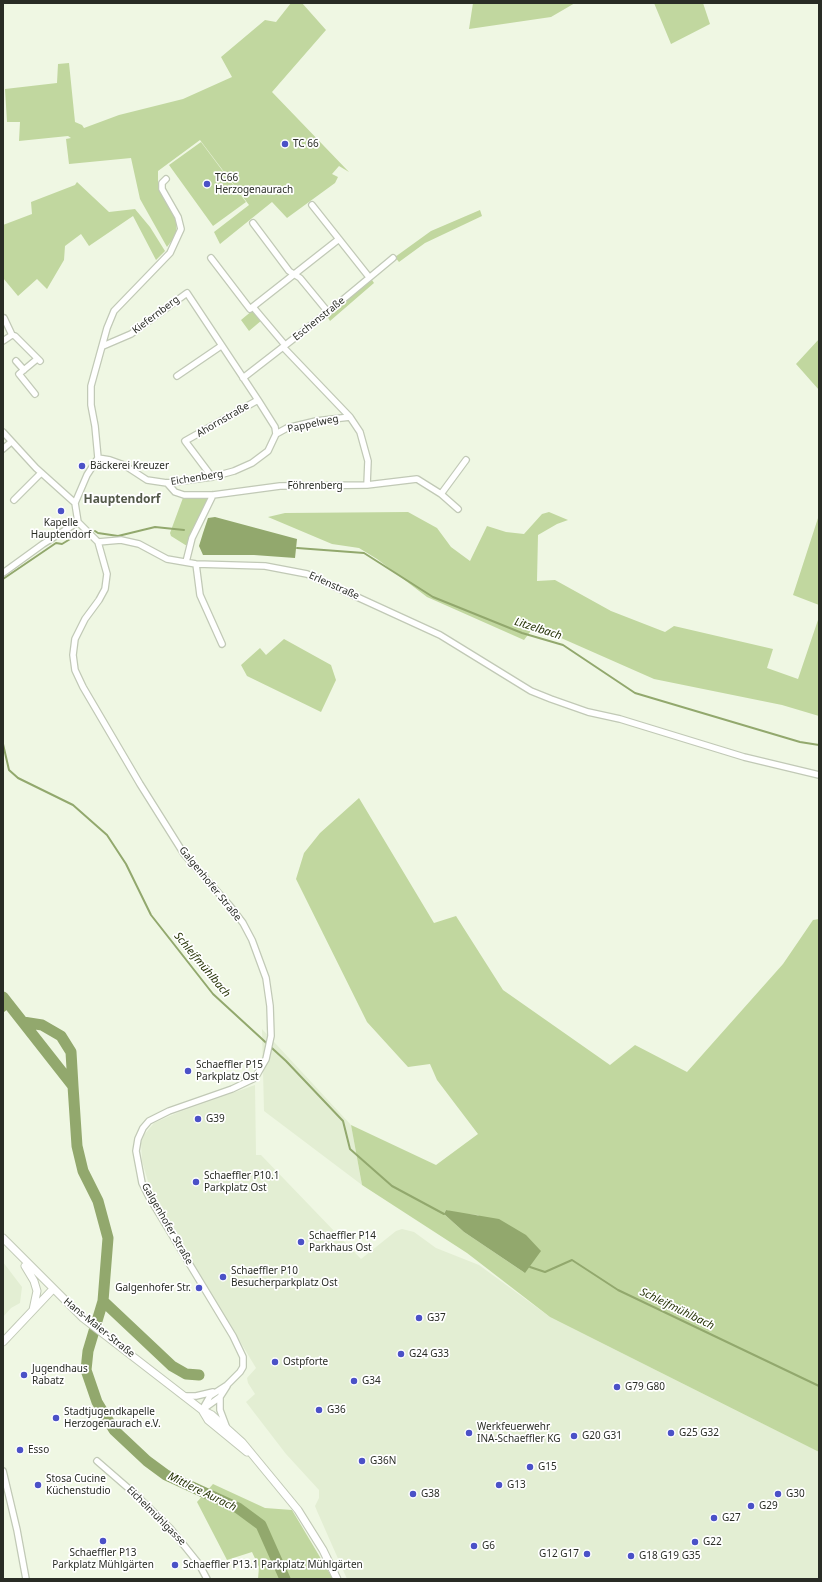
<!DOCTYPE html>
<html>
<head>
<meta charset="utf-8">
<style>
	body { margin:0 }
	#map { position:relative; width:822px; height:1582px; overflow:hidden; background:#eff7e3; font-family:"Noto Sans",sans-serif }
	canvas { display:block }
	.frame { position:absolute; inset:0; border:4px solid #292c25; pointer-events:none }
</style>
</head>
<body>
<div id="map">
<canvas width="822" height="1582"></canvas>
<div class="frame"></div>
</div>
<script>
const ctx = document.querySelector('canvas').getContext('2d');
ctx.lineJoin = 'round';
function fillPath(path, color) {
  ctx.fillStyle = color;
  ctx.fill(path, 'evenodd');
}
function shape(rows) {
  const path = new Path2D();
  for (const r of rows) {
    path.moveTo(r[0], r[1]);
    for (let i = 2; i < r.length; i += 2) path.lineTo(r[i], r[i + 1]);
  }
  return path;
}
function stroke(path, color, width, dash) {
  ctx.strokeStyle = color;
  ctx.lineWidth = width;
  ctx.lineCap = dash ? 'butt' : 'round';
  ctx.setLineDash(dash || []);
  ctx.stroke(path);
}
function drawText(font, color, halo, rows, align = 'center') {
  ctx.font = font + ' "Noto Sans",sans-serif';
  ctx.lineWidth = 3.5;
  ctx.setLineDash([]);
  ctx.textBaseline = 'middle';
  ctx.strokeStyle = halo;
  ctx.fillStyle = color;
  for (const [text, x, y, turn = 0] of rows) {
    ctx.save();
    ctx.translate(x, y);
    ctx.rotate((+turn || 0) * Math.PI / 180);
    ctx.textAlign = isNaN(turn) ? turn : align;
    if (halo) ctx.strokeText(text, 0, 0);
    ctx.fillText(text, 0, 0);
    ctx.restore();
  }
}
const built = shape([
	[262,1029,351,1125,362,1185,264,1111],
	[255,1085,256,1155,261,1155,361,1259,396,1231,402,1229,414,1232,436,1248,479,1265,550,1317,819,1452,819,1579,347,1579,317,1511,315,1506,319,1498,319,1490,286,1454,246,1402,255,1394,248,1383,247,1378,256,1368,152,1195,142,1161,141,1143,144,1135,154,1123,179,1112],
	[3,1262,22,1287,20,1303,11,1308,3,1317]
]);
const green = shape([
	[291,3,302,3,326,30,272,92,349,172,339,166,332,174,338,177,335,183,287,218,272,202,220,244,214,232,249,205,200,140,158,171,158,183,177,221,176,235,167,247,140,199,131,158,69,164,66,139,71,138,68,136,19,141,20,122,7,122,5,89,57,83,58,64,69,63,75,122,82,125,84,128,119,115,183,99,232,77,221,57,265,20,276,22],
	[473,3,575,3,551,17,469,29],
	[654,3,703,3,710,24,671,44],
	[201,142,246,202,213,226,169,165],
	[77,182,109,212,135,209,150,227,165,251,156,260,133,216,89,246,81,234,65,246,64,260,47,289,37,279,18,296,3,278,3,225,32,214,31,202,75,185],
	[480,210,482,216,425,243,399,262,395,257,431,231],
	[372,280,374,283,330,321,327,316],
	[253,310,262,320,249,331,241,320],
	[819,339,819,390,796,364],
	[184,495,213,495,192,538,187,546,171,536,170,533],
	[408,512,437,528,451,547,470,561,487,526,506,532,524,534,542,514,549,512,568,520,557,524,538,535,537,581,555,580,611,611,665,632,674,626,773,649,767,668,798,679,819,617,819,716,782,705,654,679,552,634,533,628,524,640,427,597,377,559,359,548,332,544,268,517,285,513],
	[819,515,819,605,793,595],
	[284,639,331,665,336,680,321,712,247,676,241,665,260,648,266,655],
	[359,798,434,923,456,916,503,990,610,1065,635,1045,687,1072,783,964,813,920,819,919,819,1452,550,1317,467,1253,362,1185,351,1125,436,1165,478,1134,437,1080,430,1064,408,1067,367,1022,296,879,304,853,320,833],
	[446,1210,459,1214,478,1215,525,1273,464,1232,444,1214],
	[213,1484,265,1508,292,1510,333,1579,258,1579,259,1567,252,1552,227,1560,197,1502]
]);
const water = shape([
	[215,517,297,539,295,558,254,555,203,555,199,546,203,533,208,518],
	[3,990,12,1006,4,1012,3,1010],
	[446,1210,499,1219,526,1235,541,1251,525,1273,464,1232,444,1214]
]);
const stream = shape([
	[95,531,98,533,118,536,155,527,184,530],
	[297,548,364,553,433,597,522,633,563,645,635,693,800,742,819,745],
	[3,579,56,543,62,544,80,533],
	[3,744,9,770,18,778,73,805,107,835,126,864,151,915,213,994,286,1061,343,1121,350,1149,392,1186,444,1214],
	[530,1267,545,1272,572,1260,618,1290,819,1386]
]);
const river = shape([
	[3,997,73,1086,77,1146,83,1171,98,1201,108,1238,103,1301,88,1351,86,1370,97,1402,114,1430,147,1461,166,1475,238,1508,261,1525,285,1579],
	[23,1022,42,1025,61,1036,71,1052,73,1086],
	[103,1301,172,1366,186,1374,199,1375]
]);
const minor = shape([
	[312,205,369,277],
	[253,223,289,271,300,278,328,312],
	[211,258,250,309,339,239],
	[253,307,285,345],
	[4,318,12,335],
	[3,341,12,335,15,336,40,361],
	[283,347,350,417],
	[16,361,24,370],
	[177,376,221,346],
	[243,378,328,312,393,258],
	[35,394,19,374,37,359],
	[3,432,36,468,75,503],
	[276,434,287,428,316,421,350,417,360,432,368,461,367,485],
	[3,449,11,442],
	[98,458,110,460,124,465,147,480,167,483,212,477,234,471,252,463,268,451,276,434,275,427,258,400,187,293,131,334,103,346],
	[212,477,185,441,258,400],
	[167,483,175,492,184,495,213,495,280,486,367,485,417,479,441,494,458,509],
	[441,494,466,460],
	[14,500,41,473],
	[78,522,98,542,107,574,105,589,99,600,85,619,75,639,73,655,75,670,83,687,140,784,184,854,230,906,243,923,252,940,266,978,270,1006,271,1036,266,1059,255,1078,232,1089,169,1111,149,1121,143,1128,138,1139,136,1151,142,1183,149,1197,233,1336,243,1357,243,1367,240,1372,227,1385,210,1396,202,1410],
	[78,522,75,503,87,475,98,458,95,426,91,405,91,386,107,328,114,311,170,253,181,229,178,217,162,189,162,183,166,179],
	[98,542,121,540,139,544,167,559,196,564,265,566,307,574,440,635,531,691,551,699,588,712,620,719,744,757,819,775],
	[186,562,192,538,213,495],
	[196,564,200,595,222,644],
	[3,573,43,544,78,522],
	[184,1396,196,1396,213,1392],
	[220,1397,220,1410,226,1426],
	[202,1410,220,1397,227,1386],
	[97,1461,135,1494,170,1528,199,1564,207,1579],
	[3,1471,17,1530,26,1579]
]);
const tertiary = shape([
	[3,1238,83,1318,202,1410,212,1415,242,1442,298,1510,323,1550,337,1579],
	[25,1266,34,1281,37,1291,33,1310],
	[3,1342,53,1289],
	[202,1410,208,1420,247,1452]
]);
const markers = [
	[285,144,4,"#4b51c7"],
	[207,184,4,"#4b51c7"],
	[82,466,4,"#4b51c7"],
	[61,511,4,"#4b51c7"],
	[188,1071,4,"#4b51c7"],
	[198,1119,4,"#4b51c7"],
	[196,1182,4,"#4b51c7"],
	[301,1242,4,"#4b51c7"],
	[223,1277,4,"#4b51c7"],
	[199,1288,4,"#4b51c7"],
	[419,1318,4,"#4b51c7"],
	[401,1354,4,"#4b51c7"],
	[275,1362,4,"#4b51c7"],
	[24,1375,4,"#4b51c7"],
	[354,1381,4,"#4b51c7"],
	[617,1387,4,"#4b51c7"],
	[319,1410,4,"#4b51c7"],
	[56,1418,4,"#4b51c7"],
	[469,1433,4,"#4b51c7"],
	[671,1433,4,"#4b51c7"],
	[574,1436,4,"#4b51c7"],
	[20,1450,4,"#4b51c7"],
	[362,1461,4,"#4b51c7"],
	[530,1467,4,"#4b51c7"],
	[38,1485,4,"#4b51c7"],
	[499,1485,4,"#4b51c7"],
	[413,1494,4,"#4b51c7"],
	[778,1494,4,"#4b51c7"],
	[751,1506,4,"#4b51c7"],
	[714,1518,4,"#4b51c7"],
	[103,1541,4,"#4b51c7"],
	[695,1542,4,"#4b51c7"],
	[474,1546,4,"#4b51c7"],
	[587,1554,4,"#4b51c7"],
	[631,1556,4,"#4b51c7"],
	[175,1565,4,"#4b51c7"]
];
const poiNames = [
	["TC 66",293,144],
	["TC66",215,178],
	["Herzogenaurach",215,190],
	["Bäckerei Kreuzer",90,466],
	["Kapelle",61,523,"center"],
	["Hauptendorf",61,535,"center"],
	["Schaeffler P15",196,1065],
	["Parkplatz Ost",196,1077],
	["G39",206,1119],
	["Schaeffler P10.1",204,1176],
	["Parkplatz Ost",204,1188],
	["Schaeffler P14",309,1236],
	["Parkhaus Ost",309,1248],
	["Schaeffler P10",231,1271],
	["Besucherparkplatz Ost",231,1283],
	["Galgenhofer Str.",191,1288,"right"],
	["G37",427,1318],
	["G24 G33",409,1354],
	["Ostpforte",283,1362],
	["Jugendhaus",32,1369],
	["Rabatz",32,1381],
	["G34",362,1381],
	["G79 G80",625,1387],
	["G36",327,1410],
	["Stadtjugendkapelle",64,1412],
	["Herzogenaurach e.V.",64,1424],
	["Werkfeuerwehr",477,1427],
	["INA-Schaeffler KG",477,1439],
	["G25 G32",679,1433],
	["G20 G31",582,1436],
	["Esso",28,1450],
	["G36N",370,1461],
	["G15",538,1467],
	["Stosa Cucine",46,1479],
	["Küchenstudio",46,1491],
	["G13",507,1485],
	["G38",421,1494],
	["G30",786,1494],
	["G29",759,1506],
	["G27",722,1518],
	["G22",703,1542],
	["G6",482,1546],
	["Schaeffler P13",103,1553,"center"],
	["Parkplatz Mühlgärten",103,1565,"center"],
	["G12 G17",579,1554,"right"],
	["G18 G19 G35",639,1556],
	["Schaeffler P13.1 Parkplatz Mühlgärten",183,1565]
];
const streetNames = [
	["Kiefernberg",156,315,-37],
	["Eschenstraße",319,319,-39],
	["Ahornstraße",223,420,-30],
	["Pappelweg",313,424,-12],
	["Eichenberg",197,478,-9],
	["Föhrenberg",315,486],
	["Erlenstraße",334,586,24],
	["Galgenhofer Straße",210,884,51],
	["Galgenhofer Straße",167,1224,60],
	["Hans-Maier-Straße",99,1328,39],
	["Eichelmühlgasse",156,1516,45]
];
const waterNames = [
	["Litzelbach",538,629,18],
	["Schleifmühlbach",202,965,50],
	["Schleifmühlbach",677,1309,26],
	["Mittlere Aurach",202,1492,26]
];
const quarterNames = [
	["Hauptendorf",122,500]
];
fillPath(built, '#e3eed3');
fillPath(green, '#c1d79f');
fillPath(water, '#92a86d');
stroke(stream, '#92a86d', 2);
stroke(river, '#92a86d', 11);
stroke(minor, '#c1c9b6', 8);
stroke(tertiary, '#c1c9b6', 9);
stroke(minor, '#fff', 5.5);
stroke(tertiary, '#fff', 7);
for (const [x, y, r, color] of markers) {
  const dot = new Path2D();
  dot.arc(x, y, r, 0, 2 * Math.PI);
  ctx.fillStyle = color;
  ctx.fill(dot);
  stroke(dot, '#fff', 1.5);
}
drawText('10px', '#292c25', '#fff', poiNames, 'left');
drawText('10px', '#292c25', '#fff', streetNames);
drawText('italic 11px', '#253205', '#fff', waterNames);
drawText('bold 12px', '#545a4a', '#fff', quarterNames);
</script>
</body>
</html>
